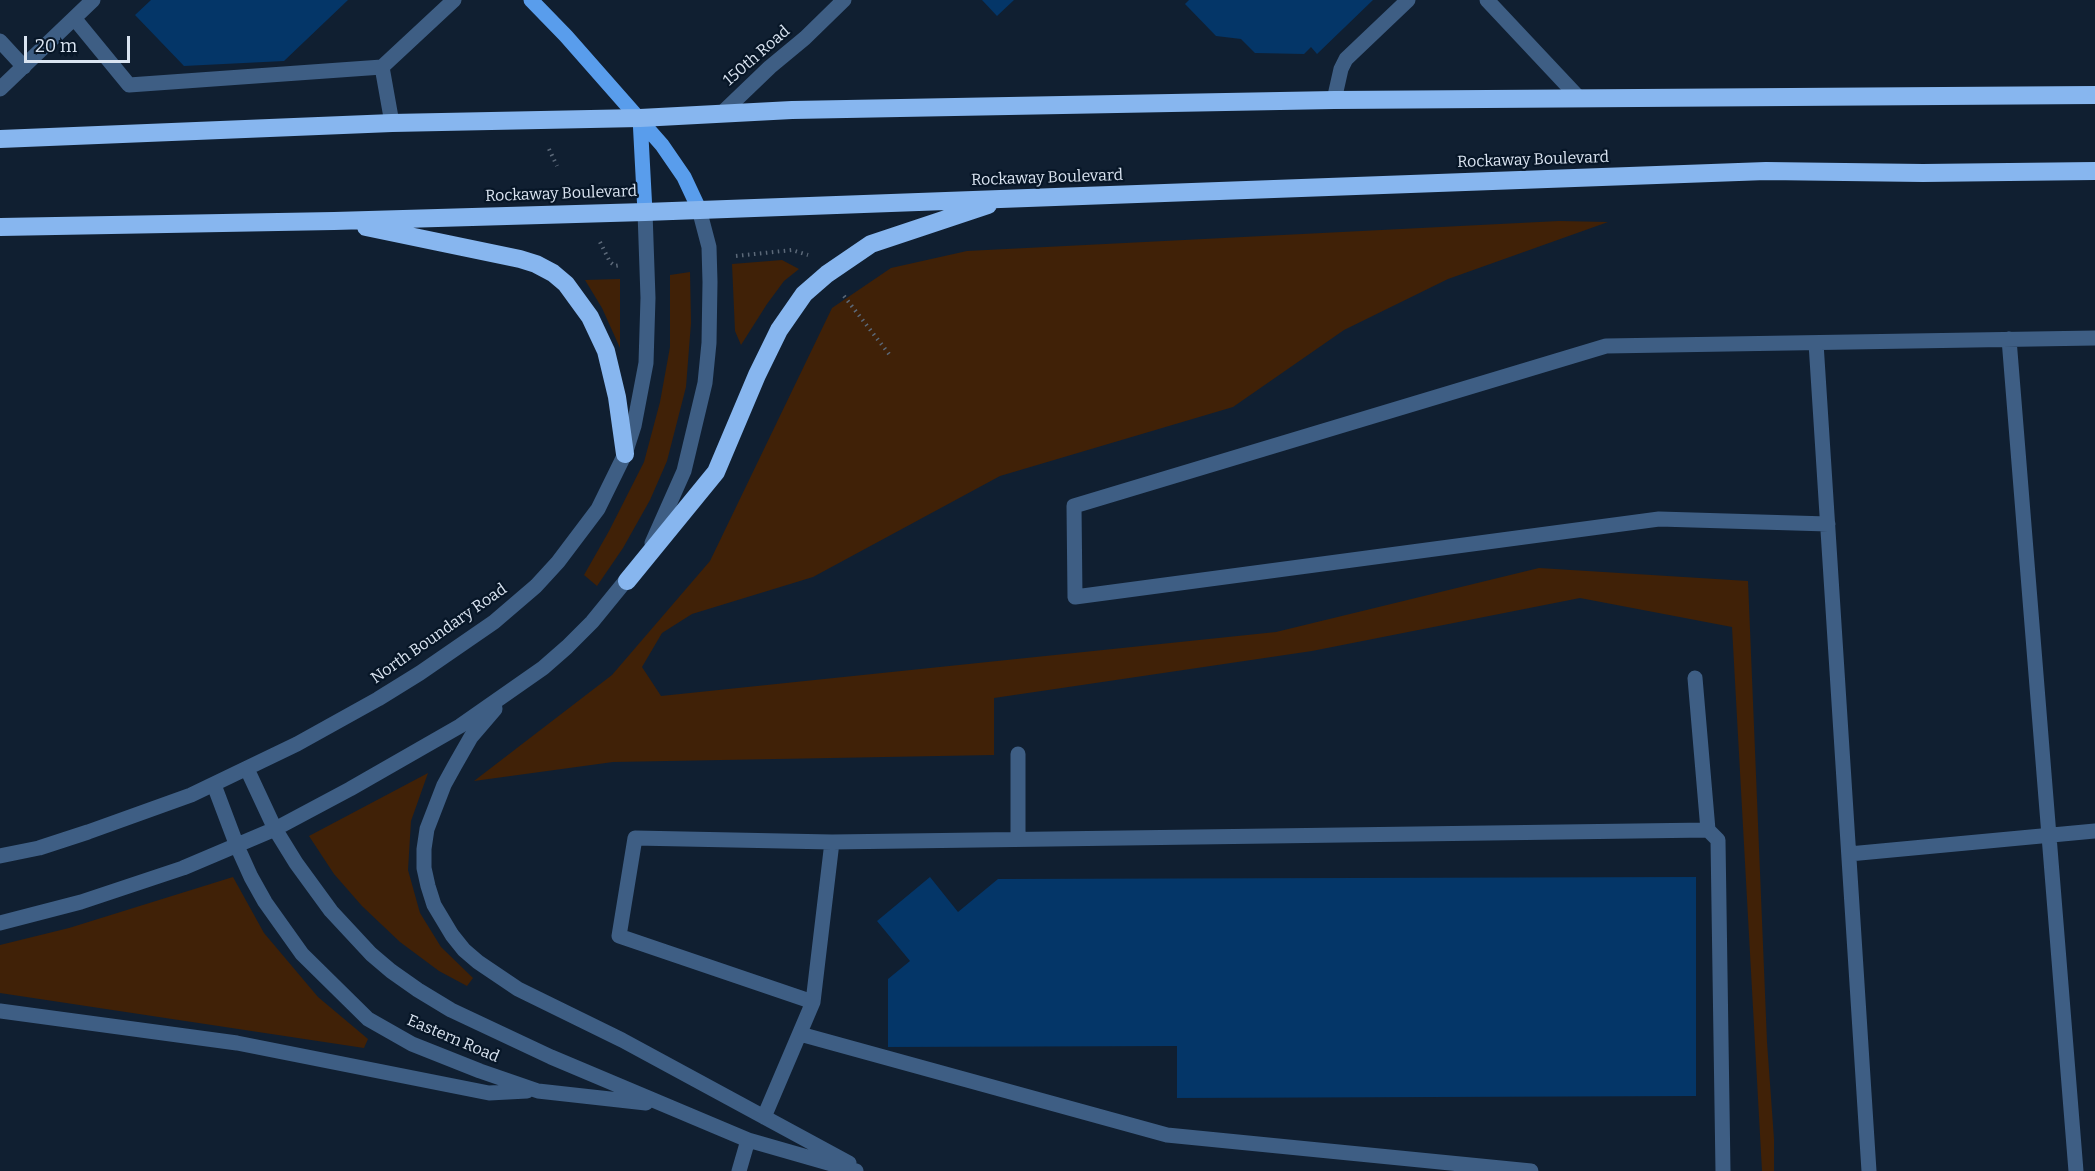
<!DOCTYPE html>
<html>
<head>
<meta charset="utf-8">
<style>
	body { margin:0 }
	#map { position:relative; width:2095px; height:1171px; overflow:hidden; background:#101f31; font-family:Bitter,serif }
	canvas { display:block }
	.scale { position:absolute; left:24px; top:36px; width:106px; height:27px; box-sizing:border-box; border:3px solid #dae4f1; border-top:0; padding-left:8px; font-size:18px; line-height:21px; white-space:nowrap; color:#dae4f1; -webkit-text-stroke:4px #071627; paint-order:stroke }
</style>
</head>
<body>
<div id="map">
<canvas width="2095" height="1171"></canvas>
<div class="scale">20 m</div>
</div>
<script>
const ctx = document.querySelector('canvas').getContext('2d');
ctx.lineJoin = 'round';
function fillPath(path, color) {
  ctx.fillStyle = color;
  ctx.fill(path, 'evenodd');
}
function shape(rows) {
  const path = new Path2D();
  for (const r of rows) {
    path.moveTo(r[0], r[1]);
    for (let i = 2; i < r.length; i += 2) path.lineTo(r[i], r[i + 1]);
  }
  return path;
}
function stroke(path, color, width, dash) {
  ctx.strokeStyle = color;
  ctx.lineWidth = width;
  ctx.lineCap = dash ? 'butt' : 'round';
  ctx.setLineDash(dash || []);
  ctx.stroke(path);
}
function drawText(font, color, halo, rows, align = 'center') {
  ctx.font = font + ' Bitter,serif';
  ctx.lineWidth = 4.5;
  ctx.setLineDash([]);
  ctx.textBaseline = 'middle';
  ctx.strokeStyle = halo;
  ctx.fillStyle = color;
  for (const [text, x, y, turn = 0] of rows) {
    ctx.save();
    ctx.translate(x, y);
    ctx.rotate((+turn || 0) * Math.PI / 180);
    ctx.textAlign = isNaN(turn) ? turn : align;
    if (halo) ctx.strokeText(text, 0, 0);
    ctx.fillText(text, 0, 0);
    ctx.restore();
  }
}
const green = shape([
	[1559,221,1608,222,1448,279,1344,330,1233,407,1000,476,813,577,692,614,662,633,642,667,661,696,1276,632,1539,568,1748,581,1767,1042,1774,1139,1774,1171,1762,1171,1732,627,1580,598,1312,651,994,698,994,755,613,762,474,781,612,675,710,561,832,308,891,268,967,251],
	[782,260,799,269,784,281,767,304,741,345,735,331,732,264],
	[690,272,691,323,686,387,667,461,650,500,623,548,597,586,584,575,609,531,644,462,660,402,670,347,670,275],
	[620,279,620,348,602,308,585,280],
	[428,773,411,821,408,870,420,913,441,947,473,978,467,986,439,971,400,942,362,906,334,874,309,836],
	[233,877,264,933,318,997,368,1039,364,1048,0,993,0,945,69,928]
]);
const building = shape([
	[151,0,348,0,284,61,184,66,135,15],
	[982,0,1014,0,997,16],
	[1189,0,1373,0,1317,54,1311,47,1304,54,1255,53,1241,39,1216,36,1185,4],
	[930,877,958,912,998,879,1696,877,1696,1096,1177,1098,1177,1046,888,1047,888,979,910,961,877,921]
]);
const path = shape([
	[549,149,557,166],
	[600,242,610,262,615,266,621,265],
	[736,256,792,250,808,255],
	[844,296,889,354]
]);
const minor = shape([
	[1487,0,1579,98],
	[74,18,129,85,382,67,454,0],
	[0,41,24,67],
	[382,67,392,123],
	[0,89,93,0],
	[1334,100,1341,69,1346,59,1408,0],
	[721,114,770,67,805,38,844,0],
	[2009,339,2076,1171],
	[1816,343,1869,1171],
	[1828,524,1659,519,1075,597,1074,506,1606,346,2095,338],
	[652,543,684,471,705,383,709,343,710,282,709,247,699,209],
	[1695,678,1708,830],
	[495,709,471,737,455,765,444,785,427,829,424,849,424,868,428,886,434,905,452,935,464,950,478,962,518,989,622,1040,849,1163],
	[247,769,275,829,296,863,331,911,371,954,391,971,418,990,451,1010,551,1057,748,1140,856,1171],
	[214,785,237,846,251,877,265,902,302,954,368,1019,412,1044,480,1071,538,1091,646,1103],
	[1018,839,1018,754],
	[1849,854,2095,831],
	[0,856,39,848,88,832,191,795,297,744,378,699,420,673,494,622,536,586,558,562,598,509,625,454,634,426,646,363,648,298,645,212],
	[0,923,81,902,183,868,275,829,350,789,460,726,543,668,567,647,592,622,632,573],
	[813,1002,619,936,635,838,832,842],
	[0,1011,237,1043,489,1093,527,1091],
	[800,1034,1167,1135,1531,1171],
	[764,1117,813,1002,832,842,1708,830,1718,840,1723,1171],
	[739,1171,748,1140]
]);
const major = shape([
	[531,0,566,36,662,145,684,177,699,209],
	[640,118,645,212]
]);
const highway = shape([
	[0,139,392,123,640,118,792,110,1334,100,2095,95],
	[0,227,334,221,645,212,1766,171,1923,173,2095,171],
	[366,227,520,259,536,264,553,273,566,284,590,317,606,351,617,397,625,454],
	[627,581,716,472,757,375,779,330,804,294,827,274,871,244,988,205]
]);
const streetNames = [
	["150th Road",757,56,-41],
	["Rockaway Boulevard",1533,160,-2],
	["Rockaway Boulevard",1047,178,-2],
	["Rockaway Boulevard",561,194,-2],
	["North Boundary Road",439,634,-35],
	["Eastern Road",453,1039,23]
];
fillPath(green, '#402107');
fillPath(building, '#043668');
stroke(path, '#5c6979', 4, [1.5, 4.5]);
stroke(minor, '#3e5e84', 15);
stroke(major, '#599dec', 15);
stroke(highway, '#87b6ef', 18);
drawText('16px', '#dae4f1', '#071627', streetNames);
</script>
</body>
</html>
